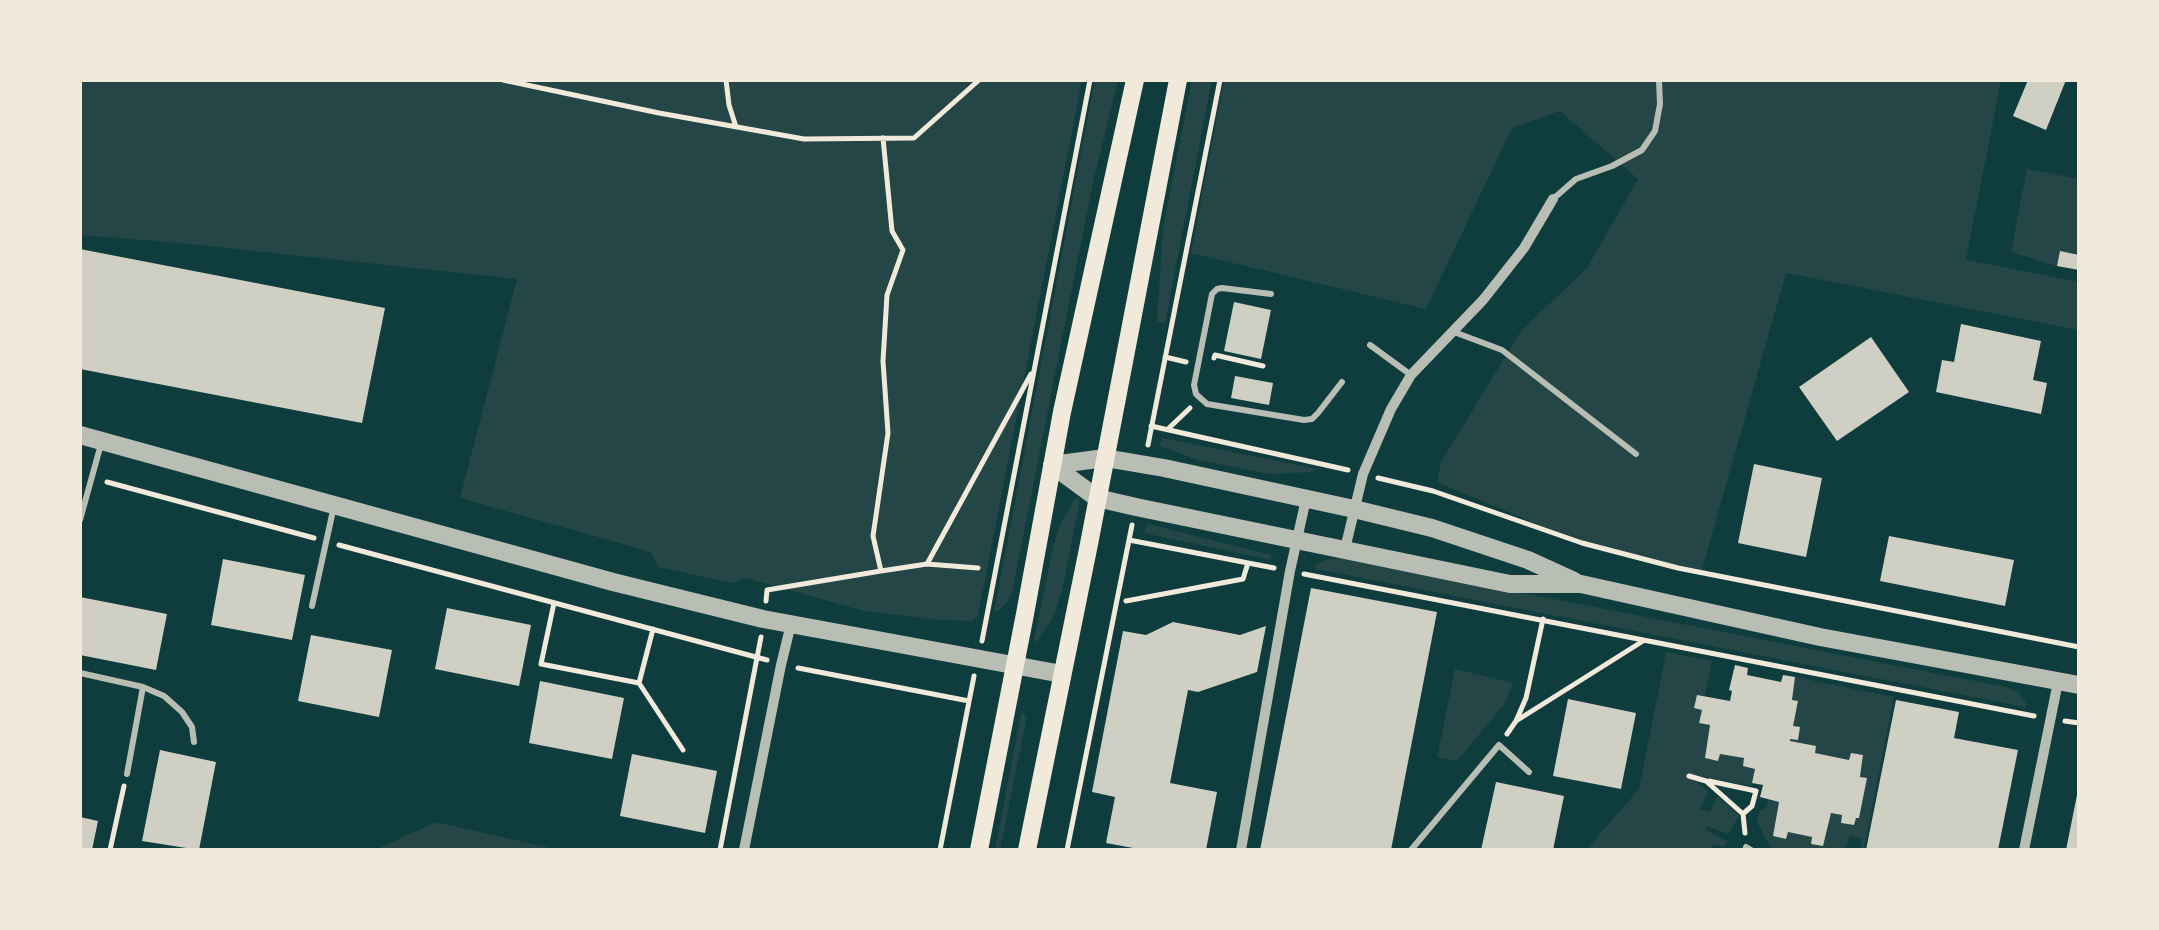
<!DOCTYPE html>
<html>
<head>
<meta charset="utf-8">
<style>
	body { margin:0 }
	#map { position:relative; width:2159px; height:930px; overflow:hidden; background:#0f3d3e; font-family:Montserrat,sans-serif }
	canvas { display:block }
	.frame { position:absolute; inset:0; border:82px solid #f1e9da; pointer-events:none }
</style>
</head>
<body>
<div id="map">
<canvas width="2159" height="930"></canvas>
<div class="frame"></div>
</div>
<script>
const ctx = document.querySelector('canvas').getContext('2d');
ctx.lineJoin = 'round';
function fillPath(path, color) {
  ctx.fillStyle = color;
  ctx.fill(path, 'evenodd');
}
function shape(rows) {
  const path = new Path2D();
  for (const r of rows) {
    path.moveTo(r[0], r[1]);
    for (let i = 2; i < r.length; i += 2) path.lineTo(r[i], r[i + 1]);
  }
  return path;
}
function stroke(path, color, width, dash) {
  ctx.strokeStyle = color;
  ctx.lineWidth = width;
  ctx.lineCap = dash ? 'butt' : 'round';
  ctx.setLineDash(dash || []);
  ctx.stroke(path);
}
const green = shape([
	[80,80,1082,80,978,616,972,621,939,620,864,611,746,578,732,583,659,567,651,552,460,498,517,279,180,243,80,235],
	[1095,80,1118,80,1093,183,1012,592,1009,600,1001,609,994,612],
	[1192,80,1212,80,1165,323,1157,322,1163,228],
	[1224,80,2001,80,1966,260,2079,282,2079,330,1786,273,1701,573,1582,543,1437,482,1441,462,1521,331,1587,268,1638,179,1560,111,1512,128,1426,309,1191,253],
	[2027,169,2079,179,2079,270,2057,266,2011,252],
	[1162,438,1317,469,1312,472,1271,474,1198,460,1160,446],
	[1078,498,1080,499,1062,591,1054,615,1037,642,1034,640,1053,547,1061,523,1075,499],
	[1148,524,1271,555,1271,560,1144,533],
	[1343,558,2006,687,2018,692,2027,705,2024,707,1316,569,1314,566,1325,560],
	[1666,652,1712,661,1699,722,1710,725,1705,758,1718,761,1720,754,1744,758,1743,766,1755,769,1752,786,1690,774,1689,776,1708,791,1700,809,1710,812,1717,796,1739,816,1728,834,1707,826,1706,830,1727,841,1724,847,1713,844,1711,850,1586,850,1639,789],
	[1455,669,1513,683,1506,702,1457,761,1437,757],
	[1795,677,1894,697,1864,850,1860,850,1862,838,1850,836,1845,850,1772,850,1757,822,1760,811,1766,808,1768,800,1779,802,1774,836,1786,839,1788,832,1812,837,1811,844,1822,846,1831,813,1842,815,1841,823,1853,825,1856,818,1859,818,1863,755,1851,753,1849,760,1815,753,1802,743,1790,741,1790,739,1798,740,1800,728,1793,726,1797,701,1792,700],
	[1023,713,1026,715,1026,721,1000,850,995,850,1021,714],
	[436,822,559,850,375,850]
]);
const building = shape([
	[2028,80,2066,80,2046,130,2013,116],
	[80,249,385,308,362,423,80,369],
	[2060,251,2079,255,2079,270,2057,266],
	[1234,302,1271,310,1261,359,1224,351],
	[1961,324,2041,341,2033,380,2047,383,2041,414,1936,392,1942,360,1954,362],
	[1871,337,1909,392,1837,441,1799,387],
	[1235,376,1273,383,1269,405,1231,398],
	[1754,464,1822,478,1806,557,1738,543],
	[1889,536,2014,560,2005,606,1880,581],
	[223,559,305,575,292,640,211,625],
	[1311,588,1437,612,1391,850,1260,850],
	[80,597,167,614,156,670,80,655],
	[447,608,531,625,519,686,435,669],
	[1173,622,1240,635,1266,626,1257,672,1198,692,1188,690,1170,783,1217,792,1206,850,1144,850,1106,843,1115,797,1092,792,1123,631,1146,635],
	[311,635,392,650,379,717,298,701],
	[1735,665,1748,668,1747,675,1781,682,1783,675,1795,677,1792,700,1798,701,1793,726,1800,727,1798,740,1790,739,1790,741,1816,746,1815,753,1849,760,1851,753,1863,755,1860,777,1867,778,1859,818,1856,818,1854,825,1841,823,1842,815,1831,813,1823,846,1811,844,1812,837,1788,832,1786,839,1773,836,1779,802,1760,797,1763,785,1752,783,1755,769,1743,766,1744,758,1720,754,1718,761,1705,758,1710,725,1699,723,1702,710,1694,708,1697,695,1730,701,1732,691,1729,690],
	[540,681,624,698,612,759,529,743],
	[1568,699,1636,713,1621,789,1553,776],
	[1896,700,1959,712,1954,738,2018,750,1998,850,1866,850],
	[160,750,216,762,199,850,142,841],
	[632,754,717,771,705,833,620,816],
	[1496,782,1564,796,1553,850,1481,850],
	[2077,795,2079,795,2079,850,2066,850],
	[80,817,98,821,92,850,80,850]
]);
const path = shape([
	[503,80,659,113,804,139,914,138,979,80],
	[726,80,729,105,736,127],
	[1165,357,1186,362],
	[1214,358,1215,355,1263,366],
	[1151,426,1348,470],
	[1169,428,1190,408],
	[1148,445,1220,80],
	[1378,478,1433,491,1582,543,1678,568,2079,647],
	[107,482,314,538],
	[1129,540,1274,568],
	[339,545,767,660],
	[927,564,1031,374],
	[881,571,873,536,888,433,883,361,887,295,903,250,892,231,883,138],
	[1304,574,2034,716],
	[766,601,767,590,881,571,927,564,978,568],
	[1126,601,1243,579,1248,563],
	[554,603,541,664,639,683],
	[653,629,639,683,683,750],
	[982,641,1090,80],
	[798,668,969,701],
	[1516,721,1643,641],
	[2065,721,2079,723],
	[1507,734,1516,721,1526,698,1543,619],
	[1689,776,1706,781,1743,814,1745,833],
	[1709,781,1756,791,1752,806,1744,813],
	[110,850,124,786],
	[720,850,761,637],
	[940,850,974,676],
	[1067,850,1132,525]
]);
const service = shape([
	[1553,199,1576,179,1612,166,1642,150,1655,131,1660,104,1659,80],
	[1271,294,1222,288,1217,289,1212,294,1194,385,1196,394,1207,404,1304,420,1312,419,1318,413,1342,382],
	[1454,332,1502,350,1636,454],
	[1370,345,1411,375],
	[80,520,101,444],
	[312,606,334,506],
	[80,673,143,687,164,696,182,712,192,727,194,742],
	[127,774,143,687],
	[1746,847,1751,850],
	[1411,850,1499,745,1529,772]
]);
const minor = shape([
	[1345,549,1363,474,1391,409,1411,375,1483,300,1524,248,1553,199],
	[744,850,781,665,791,624],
	[1241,850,1290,571,1306,499],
	[2024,850,2058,682]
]);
const tertiary = shape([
	[80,435,613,582,763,619,1062,674],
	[1052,465,1097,498,1136,507,1510,584,1581,584,1820,637,2079,685],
	[1052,465,1105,458,1164,468,1354,509,1432,528,1528,560,1574,581]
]);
const secondary = shape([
	[979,850,1025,614,1062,412,1135,80],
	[1027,850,1089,544,1178,80]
]);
fillPath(green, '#244646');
fillPath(building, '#cfcfc3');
stroke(path, '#f1e9da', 5);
stroke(service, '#b8beb3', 6);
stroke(minor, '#b8beb3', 10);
stroke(tertiary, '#b8beb3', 18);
stroke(secondary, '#f1e9da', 18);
</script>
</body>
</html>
